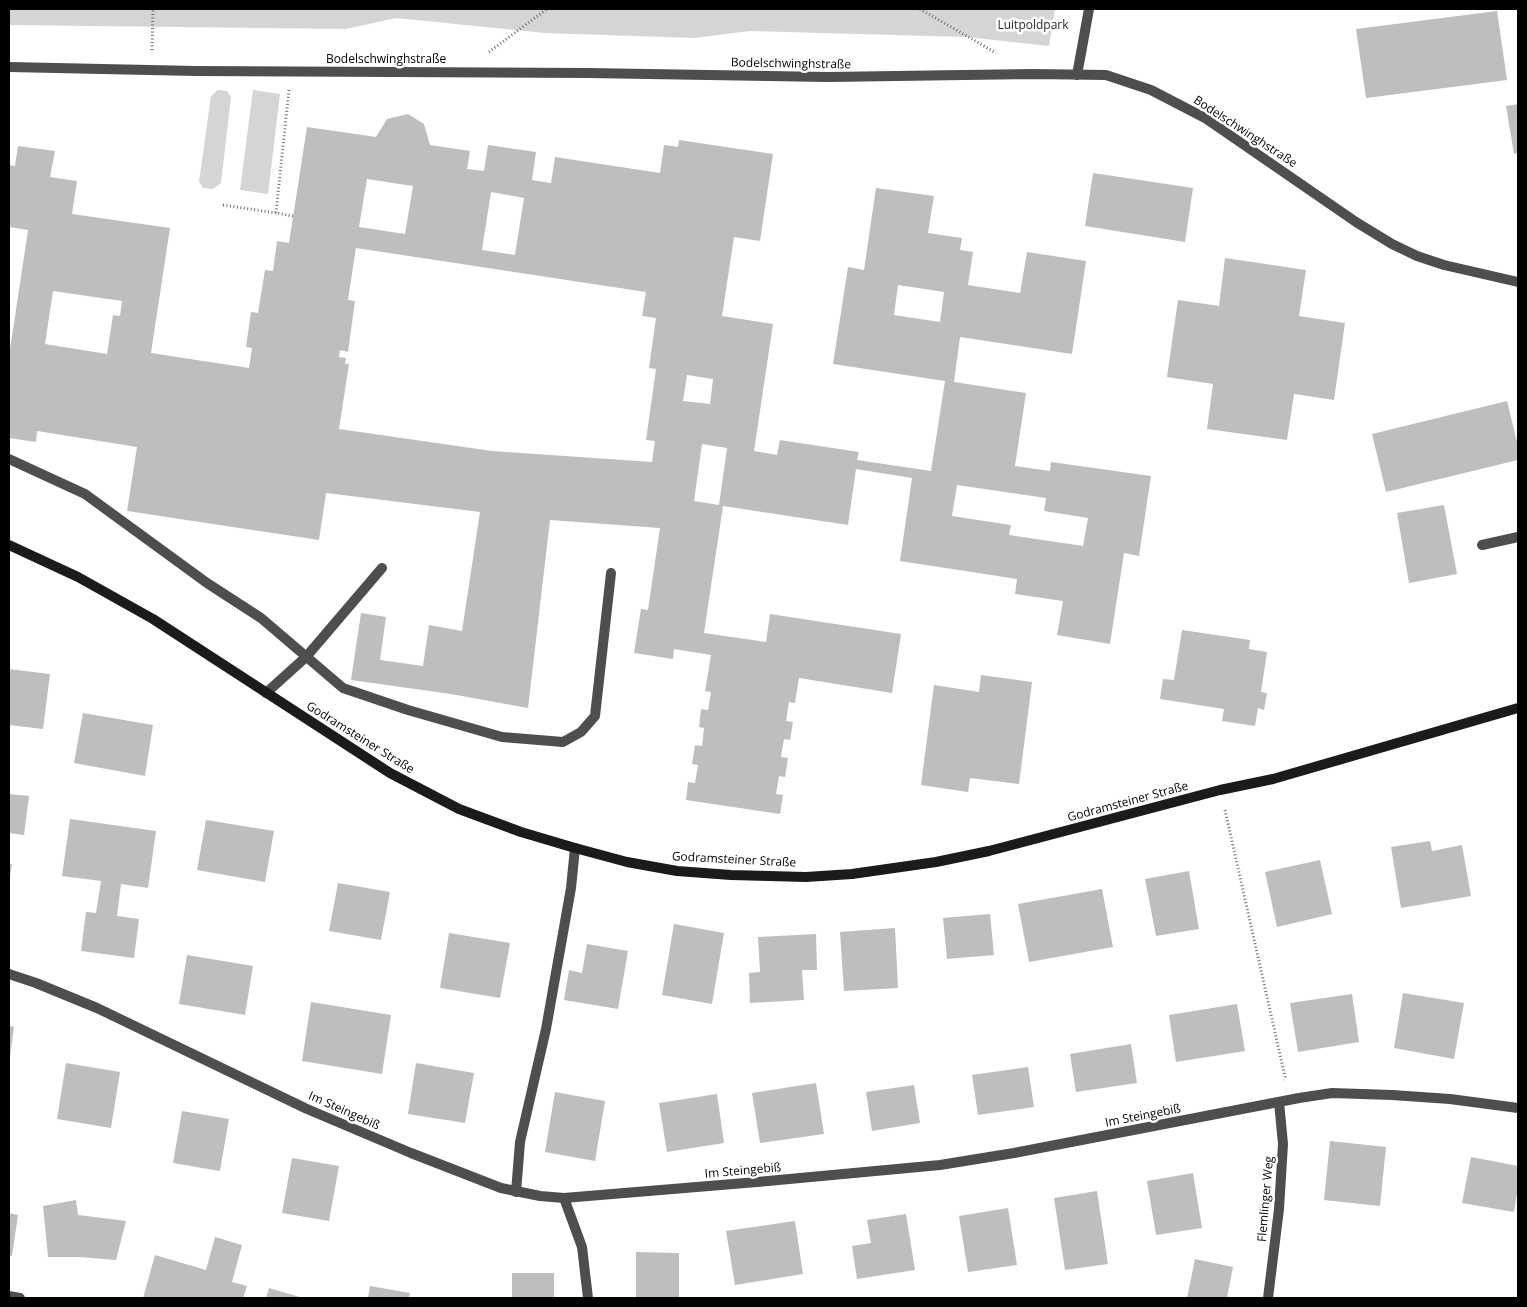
<!DOCTYPE html>
<html>
<head>
<meta charset="utf-8">
<style>
	body { margin:0 }
	#map { position:relative; width:1527px; height:1307px; overflow:hidden; background:#fff; font-family:"Open Sans",sans-serif }
	canvas { display:block }
	.frame { position:absolute; inset:0; border:10px solid #000; pointer-events:none }
</style>
</head>
<body>
<div id="map">
<canvas width="1527" height="1307"></canvas>
<div class="frame"></div>
</div>
<script>
const ctx = document.querySelector('canvas').getContext('2d');
ctx.lineJoin = 'round';
function fillPath(path, color) {
  ctx.fillStyle = color;
  ctx.fill(path, 'evenodd');
}
function shape(rows) {
  const path = new Path2D();
  for (const r of rows) {
    path.moveTo(r[0], r[1]);
    for (let i = 2; i < r.length; i += 2) path.lineTo(r[i], r[i + 1]);
  }
  return path;
}
function stroke(path, color, width, dash) {
  ctx.strokeStyle = color;
  ctx.lineWidth = width;
  ctx.lineCap = dash ? 'butt' : 'round';
  ctx.setLineDash(dash || []);
  ctx.stroke(path);
}
function drawText(font, color, halo, rows, align = 'center') {
  ctx.font = font + ' "Open Sans",sans-serif';
  ctx.lineWidth = 5;
  ctx.setLineDash([]);
  ctx.textBaseline = 'middle';
  ctx.strokeStyle = halo;
  ctx.fillStyle = color;
  for (const [text, x, y, turn = 0] of rows) {
    ctx.save();
    ctx.translate(x, y);
    ctx.rotate((+turn || 0) * Math.PI / 180);
    ctx.textAlign = isNaN(turn) ? turn : align;
    if (halo) ctx.strokeText(text, 0, 0);
    ctx.fillText(text, 0, 0);
    ctx.restore();
  }
}
const green = shape([
	[9,9,1055,9,1049,46,967,37,750,31,694,38,545,33,396,18,346,29,9,25],
	[218,90,227,91,231,97,221,183,213,189,203,188,199,182,211,96],
	[253,90,280,94,268,194,240,190]
]);
const building = shape([
	[1497,11,1507,80,1366,98,1356,29],
	[1518,104,1518,153,1514,154,1506,106],
	[408,114,424,124,430,145,470,151,467,169,484,171,488,145,536,152,532,180,551,183,555,157,660,173,664,145,678,147,679,140,773,154,760,241,734,237,722,316,773,324,754,451,777,455,780,440,859,452,857,460,931,471,945,381,833,364,848,267,864,270,876,188,934,196,928,233,962,238,960,250,973,252,968,285,1020,293,1027,252,1086,261,1072,354,960,337,954,382,1026,393,1015,466,1050,471,1051,462,1151,476,1139,556,1124,553,1110,644,1057,635,1063,601,1015,594,1017,579,900,561,912,478,856,469,848,525,723,506,704,633,766,642,770,614,901,634,892,693,799,678,795,703,789,702,786,721,793,722,790,740,784,739,781,757,788,758,785,777,779,776,776,794,783,795,780,814,686,800,688,782,695,783,698,765,692,764,695,745,702,746,704,728,699,727,701,709,708,710,711,692,705,691,711,655,674,649,673,659,634,653,641,609,648,610,660,528,550,520,528,708,451,694,351,680,361,613,386,617,380,660,423,666,429,625,462,631,480,512,326,493,319,540,127,511,137,447,37,431,36,442,9,438,9,356,28,230,9,227,9,165,15,166,18,146,55,151,50,177,77,181,72,214,170,228,151,353,249,368,252,348,246,347,251,312,258,313,265,270,273,271,277,241,289,243,307,127,376,137,387,119],
	[367,179,413,186,405,234,359,227],
	[491,192,524,198,515,255,482,250],
	[356,248,646,292,642,316,656,318,649,368,656,369,646,440,655,441,652,462,492,451,339,429,349,364,345,364,346,358,339,357,340,350,348,352,355,301,348,300],
	[898,285,944,292,940,322,894,315],
	[53,291,122,301,120,316,113,315,107,354,45,344],
	[687,375,713,379,710,404,683,401],
	[702,444,727,448,719,505,694,501],
	[957,485,1046,498,1044,511,1088,518,1083,546,1009,535,1011,525,952,516],
	[1093,173,1193,188,1185,242,1085,226],
	[1225,258,1306,270,1299,316,1345,323,1334,400,1294,394,1287,440,1207,429,1213,384,1167,377,1178,300,1219,306],
	[1507,401,1518,446,1518,460,1386,492,1372,434],
	[1444,505,1457,574,1409,583,1397,513],
	[1182,630,1250,640,1249,649,1267,652,1261,692,1267,693,1264,710,1258,708,1255,726,1222,721,1224,709,1160,699,1163,679,1174,680],
	[9,669,50,674,43,729,9,725],
	[981,675,1032,682,1019,784,970,778,968,792,921,785,934,685,979,692],
	[83,713,153,725,145,776,74,763],
	[9,794,29,796,24,835,9,833],
	[70,819,156,831,148,888,121,884,117,916,139,919,134,958,81,951,86,912,96,913,101,881,62,876],
	[206,820,274,831,265,882,197,870],
	[1430,841,1432,851,1462,845,1471,896,1401,908,1391,847],
	[1320,860,1332,914,1277,927,1265,872],
	[9,864,12,864,10,877,9,877],
	[1189,871,1199,929,1156,936,1145,879],
	[338,883,390,892,381,940,329,931],
	[1102,889,1113,947,1029,962,1018,904],
	[990,914,994,955,947,959,943,918],
	[674,924,724,933,712,1004,662,995],
	[895,928,898,988,844,991,840,932],
	[449,933,510,943,500,998,440,988],
	[816,934,817,970,802,970,804,1000,750,1003,749,973,760,972,758,937],
	[587,944,628,951,618,1009,564,1000,569,970,582,973],
	[187,955,253,966,245,1015,179,1004],
	[1403,993,1464,1003,1454,1059,1394,1048],
	[1352,994,1359,1042,1298,1052,1290,1003],
	[311,1002,391,1015,382,1074,302,1061],
	[1237,1004,1245,1051,1176,1062,1169,1015],
	[9,1026,14,1027,10,1057,9,1057],
	[1131,1044,1137,1083,1076,1092,1070,1054],
	[66,1063,120,1072,111,1128,57,1119],
	[416,1063,474,1073,465,1123,408,1114],
	[1028,1067,1034,1107,978,1115,972,1075],
	[816,1083,824,1134,760,1143,752,1093],
	[914,1085,920,1123,872,1131,866,1092],
	[555,1092,605,1101,595,1161,545,1152],
	[717,1094,724,1143,667,1152,659,1103],
	[182,1111,229,1119,220,1171,173,1163],
	[1330,1141,1386,1147,1380,1206,1324,1200],
	[1471,1157,1518,1166,1518,1187,1514,1212,1462,1203],
	[292,1158,339,1166,329,1221,282,1213],
	[1193,1173,1202,1228,1156,1235,1147,1181],
	[1097,1191,1108,1264,1065,1270,1054,1198],
	[76,1200,78,1215,126,1221,116,1260,79,1257,48,1257,43,1206],
	[1008,1208,1017,1265,968,1272,959,1216],
	[9,1213,18,1215,12,1256,9,1256],
	[906,1214,915,1270,857,1279,852,1246,871,1243,867,1220],
	[795,1221,803,1274,735,1285,726,1231],
	[215,1237,242,1245,232,1282,247,1286,243,1298,143,1298,155,1255,206,1270],
	[636,1252,679,1253,679,1298,636,1298],
	[1195,1259,1233,1267,1227,1298,1187,1298],
	[512,1273,554,1273,554,1298,512,1298],
	[370,1286,410,1293,409,1298,368,1298],
	[269,1288,303,1298,266,1298]
]);
const path = shape([
	[920,9,996,53],
	[152,50,153,9],
	[489,52,547,9],
	[289,90,276,213,293,216],
	[223,205,276,213],
	[1225,810,1285,1077,1284,1080]
]);
const lane = shape([
	[1077,75,1089,9],
	[9,459,85,494,207,583,261,618,343,688,408,710,502,737,563,742,581,732,595,716,611,573],
	[1482,545,1518,537],
	[266,693,306,657,382,568],
	[516,1192,520,1142,546,1029,571,888,575,848]
]);
const street = shape([
	[9,67,196,71,588,73,828,77,1033,74,1106,75,1151,90,1205,118,1356,222,1392,244,1417,256,1444,265,1518,282],
	[9,974,36,983,97,1008,307,1109,411,1153,501,1188,540,1196,564,1198,757,1182,940,1165,1014,1153,1299,1098,1332,1093,1392,1095,1450,1099,1518,1108],
	[564,1198,582,1247,588,1298],
	[9,1296,20,1298],
	[1268,1298,1279,1209,1283,1144,1279,1102]
]);
const secondary = shape([
	[9,545,78,577,153,619,390,773,459,809,521,832,575,848,627,862,677,871,731,875,806,877,852,874,936,862,989,851,1220,790,1273,779,1518,708]
]);
const parkNames = [
	["Luitpoldpark",1033,26]
];
const streetNames = [
	["Bodelschwinghstraße",386,60],
	["Bodelschwinghstraße",791,64,1],
	["Bodelschwinghstraße",1245,132,33],
	["Godramsteiner Straße",360,738,32],
	["Godramsteiner Straße",1128,802,-15],
	["Godramsteiner Straße",734,860,3],
	["Im Steingebiß",344,1111,24],
	["Im Steingebiß",1143,1116,-11],
	["Im Steingebiß",743,1171,-5],
	["Flemlinger Weg",1266,1199,-85]
];
fillPath(green, '#d5d5d5');
fillPath(building, '#bebebe');
stroke(path, '#707070', 3, [1, 2.5]);
stroke(lane, '#4e4e4e', 10);
stroke(street, '#4e4e4e', 10);
stroke(secondary, '#1b1b1b', 10);
drawText('12px', '#2c2c2c', '#fff', parkNames);
drawText('12px', '#000', '#fff', streetNames);
</script>
</body>
</html>
